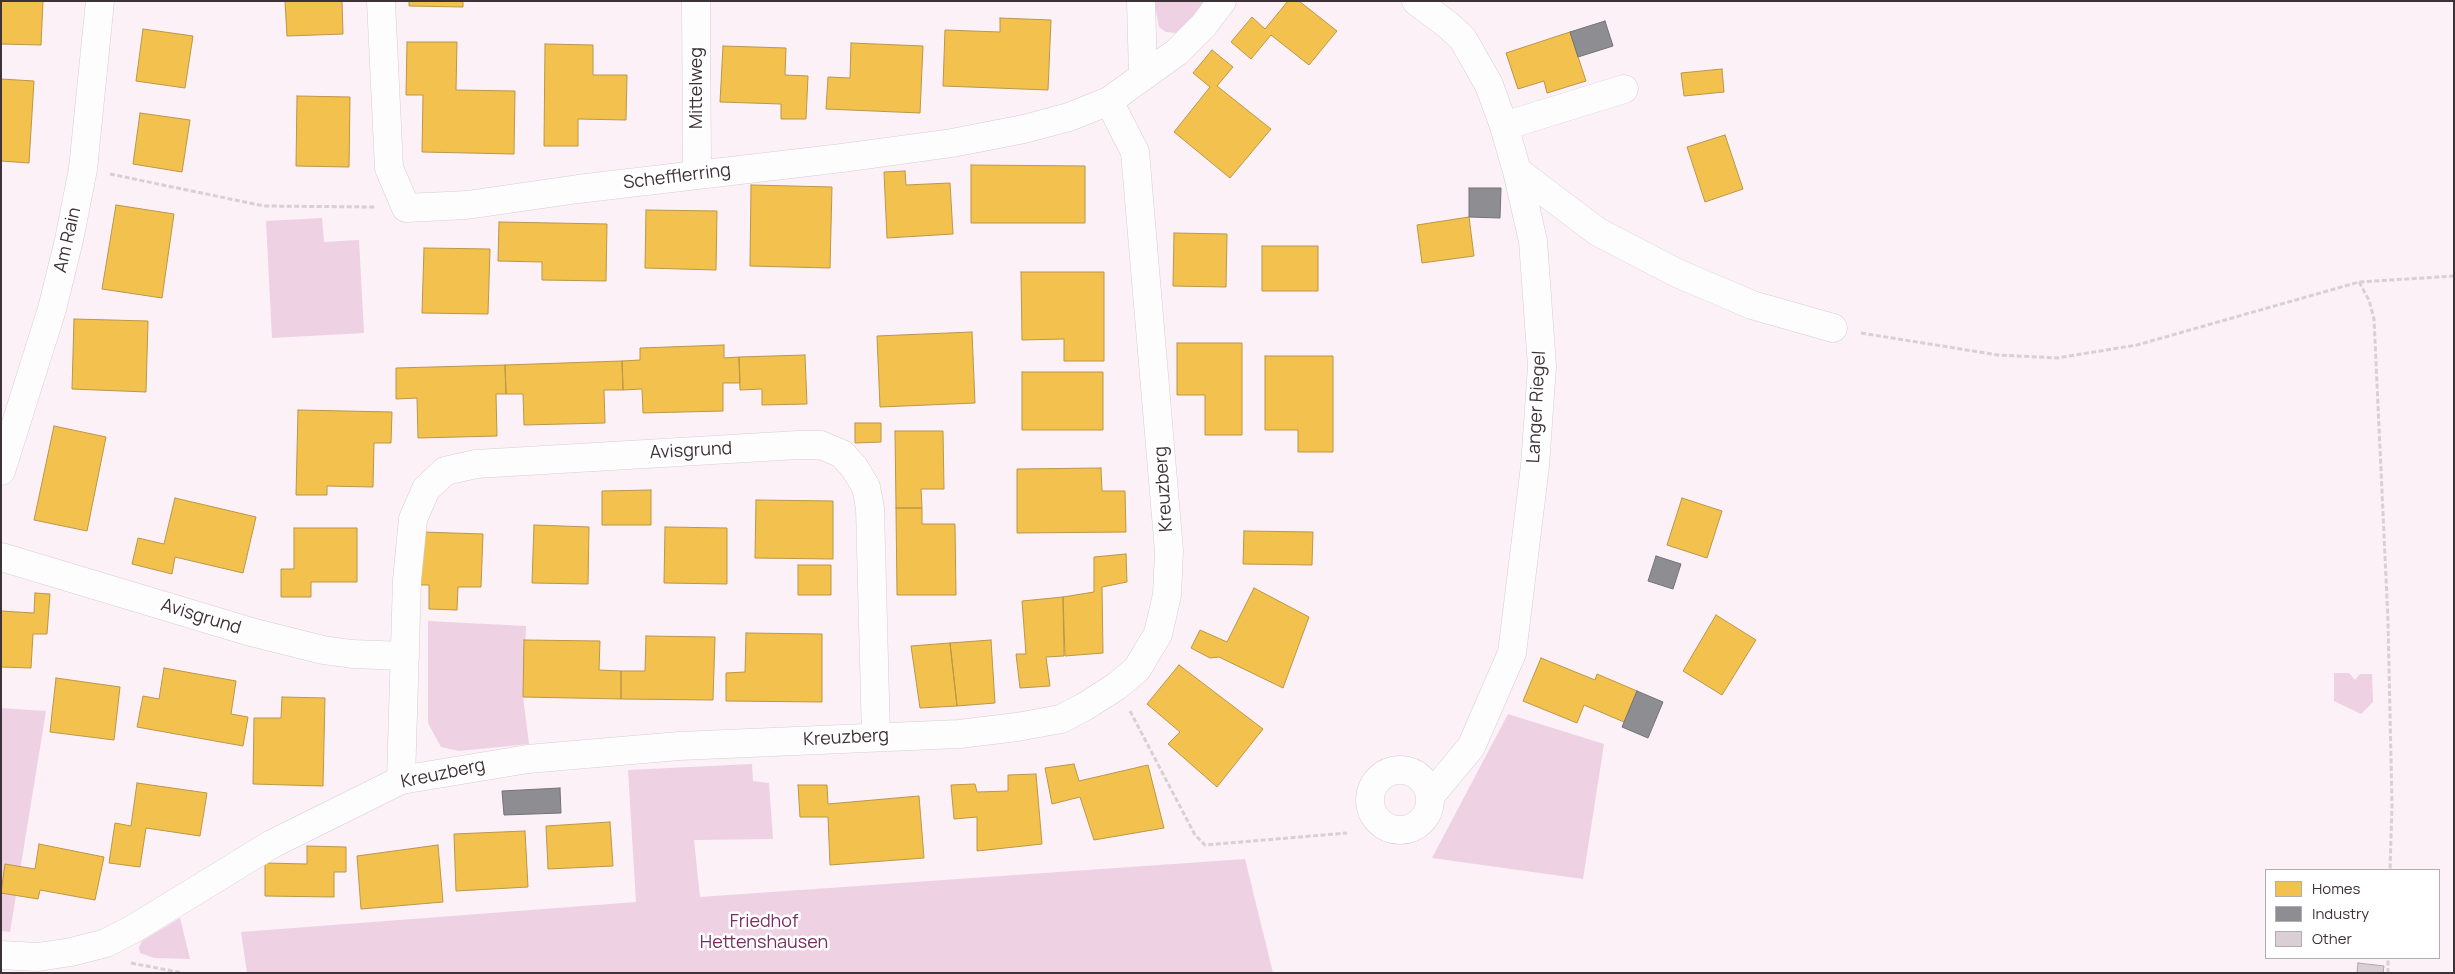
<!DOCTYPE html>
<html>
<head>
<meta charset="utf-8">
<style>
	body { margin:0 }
	#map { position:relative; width:2455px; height:974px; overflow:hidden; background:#fbf1f7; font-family:Manrope,sans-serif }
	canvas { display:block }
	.frame { position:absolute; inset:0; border:2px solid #3e3239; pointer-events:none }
	.legend { position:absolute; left:2265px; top:869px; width:175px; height:90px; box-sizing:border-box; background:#fff; border:1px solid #b2adb0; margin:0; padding:6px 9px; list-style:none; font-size:15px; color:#3e3239 }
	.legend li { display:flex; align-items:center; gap:10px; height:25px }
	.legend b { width:25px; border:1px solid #b2adb0 }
</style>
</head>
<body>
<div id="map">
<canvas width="2455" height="974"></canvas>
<div class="frame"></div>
<ul class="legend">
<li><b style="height:14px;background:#f2c14e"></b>Homes</li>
<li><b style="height:14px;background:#8d8d92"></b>Industry</li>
<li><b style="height:14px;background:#d9cfd5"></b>Other</li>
</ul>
</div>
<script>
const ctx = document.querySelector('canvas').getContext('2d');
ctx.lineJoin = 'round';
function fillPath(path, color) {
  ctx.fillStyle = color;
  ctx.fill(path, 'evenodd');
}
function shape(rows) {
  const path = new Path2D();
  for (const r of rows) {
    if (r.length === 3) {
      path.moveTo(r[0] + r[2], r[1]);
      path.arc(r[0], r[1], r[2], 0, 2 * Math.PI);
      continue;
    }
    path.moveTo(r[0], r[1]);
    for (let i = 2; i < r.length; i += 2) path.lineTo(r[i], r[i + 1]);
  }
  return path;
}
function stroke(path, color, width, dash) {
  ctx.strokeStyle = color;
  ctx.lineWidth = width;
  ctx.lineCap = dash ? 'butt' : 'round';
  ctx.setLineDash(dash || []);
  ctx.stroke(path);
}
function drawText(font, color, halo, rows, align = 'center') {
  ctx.font = font + ' Manrope,sans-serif';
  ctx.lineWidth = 5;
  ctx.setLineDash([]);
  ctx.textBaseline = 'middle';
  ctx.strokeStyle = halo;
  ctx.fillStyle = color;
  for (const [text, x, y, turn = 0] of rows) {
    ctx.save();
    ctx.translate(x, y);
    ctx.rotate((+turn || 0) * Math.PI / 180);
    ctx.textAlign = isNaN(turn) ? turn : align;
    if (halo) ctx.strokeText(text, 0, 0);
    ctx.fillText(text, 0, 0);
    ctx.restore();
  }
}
const green = shape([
	[1154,1,1205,1,1193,19,1177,33,1166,32,1159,27],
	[322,218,324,242,359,240,364,333,272,338,266,221],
	[428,621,526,626,523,697,529,744,459,751,441,747,428,723],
	[2334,673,2349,673,2355,680,2360,674,2372,674,2373,702,2361,714,2334,701],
	[1,708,46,711,10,932,1,931],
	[1508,714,1604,744,1583,879,1432,858],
	[752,764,753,781,769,783,773,839,694,840,700,897,1245,859,1273,973,247,973,241,932,636,902,628,770],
	[180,918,190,959,154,958,140,953,139,947,142,941]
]);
const homes = shape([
	[1,1,43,1,41,45,1,44,1,1],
	[285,1,342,1,343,34,287,36,285,1],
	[409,1,463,1,463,7,409,6,409,1],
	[1288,1,1299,1,1337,31,1309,65,1271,35,1251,59,1231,42,1252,17,1265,29,1288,1],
	[1000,18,1051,20,1048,90,943,86,945,30,1000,32,1000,18],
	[143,29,193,36,185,88,136,81,143,29],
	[1570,32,1586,81,1547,93,1544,81,1518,89,1506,53,1570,32],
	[407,42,457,42,456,90,515,91,514,154,422,152,423,95,406,95,407,42],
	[851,43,923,46,920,113,826,109,828,77,850,78,851,43],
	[545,44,593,45,593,75,627,75,626,120,578,119,578,146,544,146,545,44],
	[723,46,786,48,785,75,808,76,806,119,781,119,781,104,720,102,723,46],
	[1212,50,1233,67,1217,86,1271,129,1230,178,1174,132,1210,87,1193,73,1212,50],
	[1722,69,1724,92,1684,96,1681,73,1722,69],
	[1,79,34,81,29,163,1,161,1,79],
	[297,96,350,97,349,167,296,166,297,96],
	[140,113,190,120,182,172,133,164,140,113],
	[1725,135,1743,189,1705,202,1687,147,1725,135],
	[971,165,1085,166,1085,223,971,223,971,165],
	[905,171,906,185,950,183,953,234,887,238,884,172,905,171],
	[751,185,832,187,830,268,750,266,751,185],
	[116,205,174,214,162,298,102,289,116,205],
	[646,210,717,211,716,270,645,268,646,210],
	[1469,217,1474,256,1422,263,1417,225,1469,217],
	[499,222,607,224,606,281,542,280,542,262,498,261,499,222],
	[1174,233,1227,234,1226,287,1173,286,1174,233],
	[1262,246,1318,246,1318,291,1262,291,1262,246],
	[424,248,490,249,488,314,422,313,424,248],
	[1021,272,1104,272,1104,361,1064,361,1064,339,1022,340,1021,272],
	[74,319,148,321,146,392,72,389,74,319],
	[972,332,975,403,880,407,877,336,972,332],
	[1177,343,1242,343,1242,435,1205,435,1205,395,1177,395,1177,343],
	[724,345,724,358,739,357,740,383,723,383,723,411,643,413,642,389,623,390,622,361,640,360,640,348,724,345],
	[805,355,807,404,762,405,762,389,740,390,739,357,805,355],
	[1265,356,1333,356,1333,452,1298,452,1298,430,1265,430,1265,356],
	[622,361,623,390,604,390,605,423,524,425,523,394,506,394,505,365,622,361],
	[505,365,506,394,496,394,497,436,418,438,417,398,396,399,396,368,505,365],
	[1022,372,1103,372,1103,430,1022,430,1022,372],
	[298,410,392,412,391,443,374,443,373,487,327,486,327,495,296,495,298,410],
	[855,423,881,423,881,442,855,443,855,423],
	[54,426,106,437,87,531,34,520,54,426],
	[895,431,943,431,944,489,921,489,922,508,896,508,895,431],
	[1101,468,1102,491,1125,491,1126,532,1017,533,1017,469,1101,468],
	[651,490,651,525,602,525,602,491,651,490],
	[175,498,256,517,243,573,175,557,172,574,132,564,138,538,164,544,175,498],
	[1682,498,1722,511,1707,558,1667,545,1682,498],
	[756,500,833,501,833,559,755,558,756,500],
	[896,508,922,508,922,524,955,524,956,595,897,595,896,508],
	[534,525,589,527,588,584,532,583,534,525],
	[665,527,727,528,727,584,664,583,665,527],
	[294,528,357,528,357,582,311,582,311,597,281,597,281,569,294,569,294,528],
	[1244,531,1313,532,1312,565,1243,564,1244,531],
	[422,532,483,534,481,587,458,587,457,610,429,609,429,585,420,585,422,532],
	[1126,554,1127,582,1102,587,1103,653,1065,656,1063,597,1094,592,1094,557,1126,554],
	[798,565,831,565,831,595,798,595,798,565],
	[1254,588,1309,617,1283,688,1219,657,1210,658,1191,648,1200,630,1227,642,1254,588],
	[35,593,50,594,47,634,33,634,31,668,1,667,1,611,34,613,35,593],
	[1063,597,1064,656,1046,657,1050,686,1020,688,1016,654,1026,654,1022,601,1063,597],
	[1716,615,1756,640,1722,695,1683,671,1716,615],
	[746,633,822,634,822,702,726,701,726,673,745,672,746,633],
	[646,636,715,637,713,700,621,699,621,671,645,671,646,636],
	[524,640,600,641,599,670,621,671,621,699,523,697,524,640],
	[991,640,995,703,957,706,950,643,991,640],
	[950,643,957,706,920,708,911,646,950,643],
	[1541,658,1595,680,1597,674,1637,691,1624,722,1584,705,1577,723,1523,701,1541,658],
	[1179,665,1263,729,1217,787,1168,744,1180,732,1147,704,1179,665],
	[164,668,236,681,231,714,248,717,243,746,137,727,143,696,159,699,164,668],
	[56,678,120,687,114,740,50,732,56,678],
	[282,697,325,698,323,786,253,784,254,718,281,718,282,697],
	[1074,764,1079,781,1148,765,1164,828,1094,840,1080,797,1052,804,1045,768,1074,764],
	[1036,774,1042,844,977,851,977,817,954,819,951,785,975,784,977,792,1008,791,1008,775,1036,774],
	[137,783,207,793,200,836,146,828,140,867,109,863,115,823,131,826,137,783],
	[798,785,827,785,828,804,919,796,924,858,830,865,828,817,800,817,798,785],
	[610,822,613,866,548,869,546,826,610,822],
	[525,831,528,887,456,891,454,834,525,831],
	[39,844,104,857,95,900,40,890,38,899,1,893,5,864,35,869,39,844],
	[438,845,443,902,361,909,357,856,438,845],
	[307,846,346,847,346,872,334,872,334,897,265,896,265,863,307,864,307,846]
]);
const industry = shape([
	[1605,21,1613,46,1578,57,1570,32,1605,21],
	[1469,188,1501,188,1500,218,1469,217,1469,188],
	[1656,556,1681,564,1673,589,1648,581,1656,556],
	[1637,691,1663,702,1648,738,1622,727,1637,691],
	[560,788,561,813,504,815,502,791,560,788]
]);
const building = shape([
	[2358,963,2384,966,2383,973,2357,973,2358,963]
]);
const path = shape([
	[110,174,264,206,375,207],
	[2359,282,2369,300,2374,319,2388,621,2392,805,2390,870],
	[1861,333,1998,355,2057,358,2137,345,2359,282,2454,276],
	[1130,711,1195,835,1205,845,1347,833],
	[131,963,183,973],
	[2388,973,2388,958]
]);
const minor = shape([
	[381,1,389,168,406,208,467,205,578,189,842,158,952,143,1024,129,1069,117,1109,101,1177,52,1203,26,1222,1],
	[696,1,697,174],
	[1141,1,1143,75],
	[1416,1,1448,25,1463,39,1489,85,1504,126,1517,171,1533,241,1542,366,1535,466,1512,653,1471,747,1431,795],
	[1504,126,1624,89],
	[1517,171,1598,232,1677,273,1752,305,1833,328],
	[1,471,52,309,69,240,83,169,100,1],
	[1,557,251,632,323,650,352,654,405,656],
	[1400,800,30],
	[401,780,407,580,413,519,426,489,445,471,476,464,798,445,821,445,842,454,854,467,866,487,870,508,876,737],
	[1,955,38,957,71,952,106,943,133,929,272,844,401,780,528,759,679,746,959,734,1017,727,1061,719,1084,707,1117,686,1137,669,1158,634,1167,595,1169,551,1135,152,1109,101]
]);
const streetNames = [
	["Mittelweg",697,88,-90],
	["Schefflerring",677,177,-7],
	["Am Rain",68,240,-77],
	["Langer Riegel",1537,407,-87],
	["Avisgrund",691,451,-3],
	["Kreuzberg",1164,489,-94],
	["Avisgrund",201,617,17],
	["Kreuzberg",846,738,-3],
	["Kreuzberg",443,774,-12]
];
const parkNames = [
	["Friedhof",764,922],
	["Hettenshausen",764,943]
];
fillPath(green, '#eed1e3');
fillPath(homes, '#f2c14e');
stroke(homes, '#bc9648', 1);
fillPath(industry, '#8d8d92');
stroke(industry, '#757277', 1);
fillPath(building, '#d9cfd5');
stroke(building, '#b1a7ad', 1);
stroke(minor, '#d6ccd2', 29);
stroke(path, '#d7d1d4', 3, [5, 2.5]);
stroke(minor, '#fefdfe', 28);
drawText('18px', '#3e3239', '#fff', streetNames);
drawText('18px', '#772e61', '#fff', parkNames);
</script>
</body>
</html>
